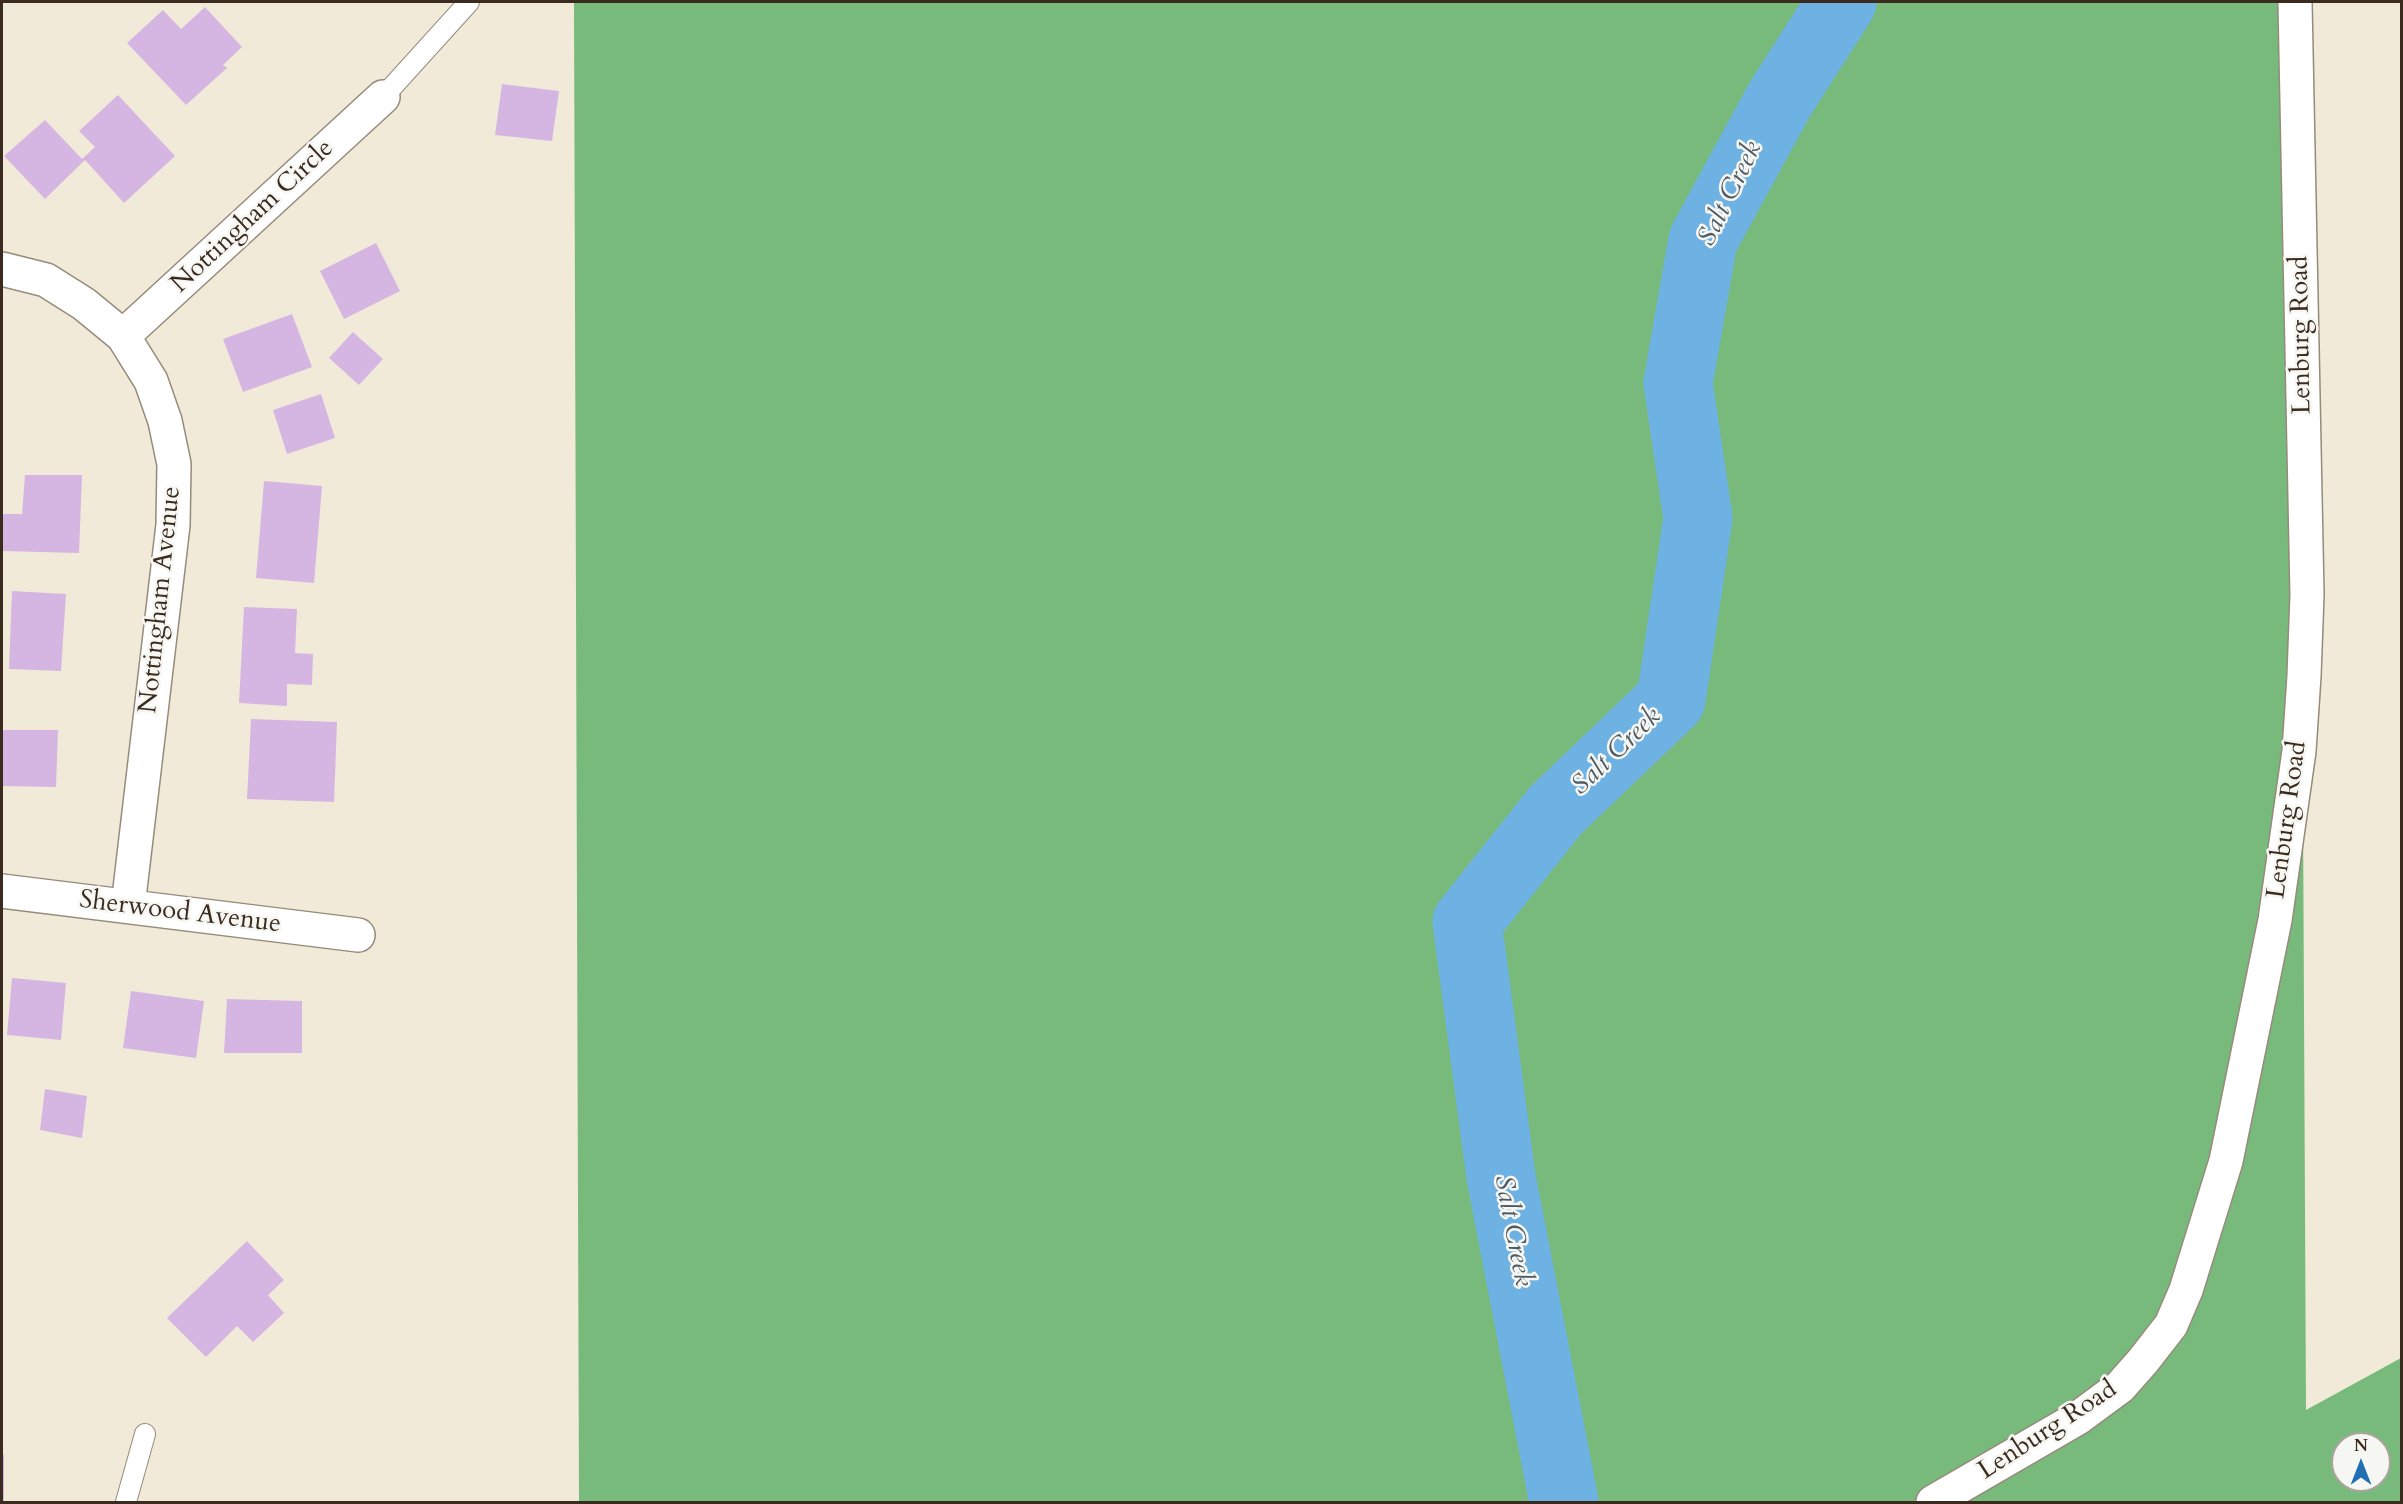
<!DOCTYPE html>
<html>
<head>
<meta charset="utf-8">
<style>
	body { margin:0 }
	#map { position:relative; width:2403px; height:1504px; overflow:hidden; background:#f2ead8; font-family:Cardo,serif }
	canvas { display:block }
	.frame { position:absolute; inset:0; border:3px solid #3b2a1e; pointer-events:none }
	.north { position:absolute; left:2331px; top:1432px; width:60px; height:60px; box-sizing:border-box; background:#f6f6f2; border:2px solid #aba49d; border-radius:50%; rotate:0deg; font-size:16px; font-weight:700; line-height:24px; text-align:center; color:#3b2a1e }
	.north::after { content:''; display:block; margin:auto; width:21px; height:27px; background:#1f6fb2; clip-path:polygon(50% 0,100% 100%,50% 72%,0 100%) }
</style>
</head>
<body>
<div id="map">
<canvas width="2403" height="1504"></canvas>
<div class="frame"></div>
<div class="north">N</div>
</div>
<script>
const ctx = document.querySelector('canvas').getContext('2d');
ctx.lineJoin = 'round';
function fillPath(path, color) {
  ctx.fillStyle = color;
  ctx.fill(path, 'evenodd');
}
function shape(rows) {
  const path = new Path2D();
  for (const r of rows) {
    path.moveTo(r[0], r[1]);
    for (let i = 2; i < r.length; i += 2) path.lineTo(r[i], r[i + 1]);
  }
  return path;
}
function stroke(path, color, width, dash) {
  ctx.strokeStyle = color;
  ctx.lineWidth = width;
  ctx.lineCap = dash ? 'butt' : 'round';
  ctx.setLineDash(dash || []);
  ctx.stroke(path);
}
function drawText(font, color, halo, rows, align = 'center') {
  ctx.font = font + ' Cardo,serif';
  ctx.lineWidth = 5;
  ctx.setLineDash([]);
  ctx.textBaseline = 'middle';
  ctx.strokeStyle = halo;
  ctx.fillStyle = color;
  for (const [text, x, y, turn = 0] of rows) {
    ctx.save();
    ctx.translate(x, y);
    ctx.rotate((+turn || 0) * Math.PI / 180);
    ctx.textAlign = isNaN(turn) ? turn : align;
    if (halo) ctx.strokeText(text, 0, 0);
    ctx.fillText(text, 0, 0);
    ctx.restore();
  }
}
const forest = shape([
	[574,2,2299,2,2306,1410,2401,1358,2401,1502,579,1502],
	[2343,1444,2379,1444,2379,1480,2343,1480]
]);
const river = shape([
	[1564,1502,1501,1177,1467,922,1556,810,1671,700,1698,518,1678,383,1703,240,1780,99,1842,2]
]);
const building = shape([
	[205,7,242,47,223,65,227,68,186,105,127,43,163,10,181,29],
	[502,84,559,91,552,141,495,135],
	[118,95,175,156,124,203,85,160,45,199,4,156,45,120,82,159,95,147,79,131],
	[376,243,400,291,344,319,320,271],
	[292,314,312,367,243,392,223,339],
	[353,332,383,359,359,385,329,358],
	[321,394,335,438,287,454,273,410],
	[25,475,82,475,79,553,2,551,2,514,22,514],
	[264,481,322,486,314,583,256,578],
	[12,591,66,594,61,671,9,669],
	[244,607,297,609,295,653,313,654,312,685,287,684,287,706,239,703],
	[251,719,337,722,334,802,247,799],
	[2,730,58,730,56,787,2,786],
	[12,978,66,983,61,1040,7,1035],
	[131,991,204,1001,196,1058,123,1048],
	[227,999,302,1001,302,1053,224,1053],
	[45,1089,87,1096,82,1138,40,1130],
	[247,1241,284,1280,268,1295,284,1313,253,1342,237,1326,206,1357,167,1318],
	[2,1455,4,1455,4,1502,2,1502]
]);
const service = shape([
	[383,97,469,2],
	[126,1502,145,1434]
]);
const minor = shape([
	[2,269,46,280,84,304,123,336,151,381,165,421,174,464,173,525,128,906],
	[123,336,383,97],
	[2,891,358,935]
]);
const tertiary = shape([
	[1933,1502,2078,1418,2120,1387,2143,1361,2171,1325,2186,1290,2226,1161,2275,920,2299,751,2304,676,2307,595,2295,2]
]);
const streetNames = [
	["Nottingham Circle",253,217,-43],
	["Lenburg Road",2302,335,-91],
	["Nottingham Avenue",161,600,-84],
	["Lenburg Road",2288,820,-82],
	["Sherwood Avenue",180,913,7],
	["Lenburg Road",2048,1431,-33]
];
const waterNames = [
	["Salt Creek",1731,194,-64],
	["Salt Creek",1617,752,-44],
	["Salt Creek",1512,1231,79]
];
fillPath(forest, '#78ba7c');
stroke(river, '#6eb2e4', 69);
fillPath(building, '#d5b6e2');
stroke(service, '#968a7b', 22);
stroke(minor, '#968a7b', 36);
stroke(tertiary, '#968a7b', 36);
stroke(service, '#fff', 20);
stroke(minor, '#fff', 33);
stroke(tertiary, '#fff', 33);
drawText('26px', '#3b2a1e', '#f6f6f2', streetNames);
drawText('italic 27px', '#4d5a63', '#f6f6f2', waterNames);
</script>
</body>
</html>
